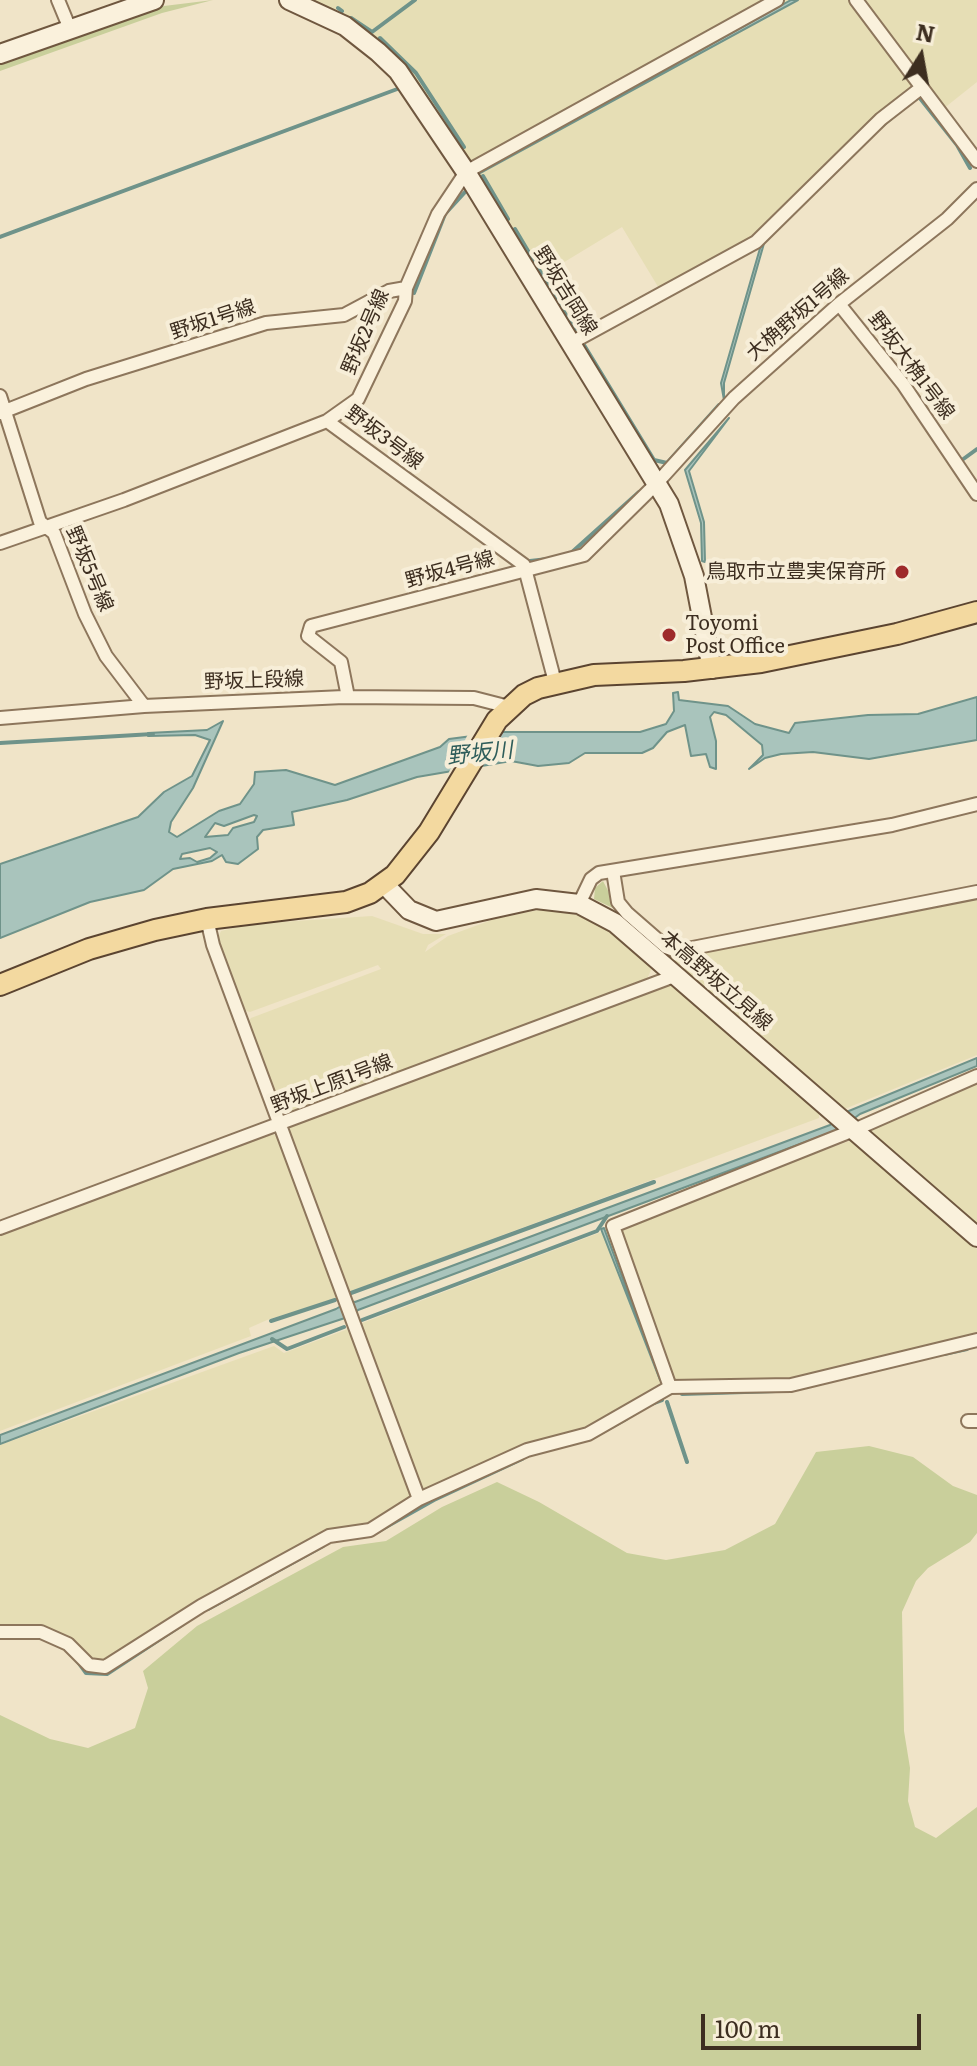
<!DOCTYPE html>
<html>
<head>
<meta charset="utf-8">
<style>
	body { margin:0 }
	#map { position:relative; width:977px; height:2066px; overflow:hidden; background:#f0e4c8; font-family:Literata,serif }
	canvas { display:block }
	.north { position:absolute; left:881px; top:16px; width:80px; height:80px; -webkit-text-stroke:6px #f7eed8; paint-order:stroke; rotate:11deg; font-size:22px; font-weight:700; line-height:32px; text-align:center; color:#3d2e20 }
	.north::after { content:''; display:block; margin:auto; width:28px; height:36px; background:#3d2e20; clip-path:polygon(50% 0,100% 100%,50% 72%,0 100%) }
	.scale { position:absolute; left:701px; top:2014px; width:220px; height:36px; box-sizing:border-box; border:4px solid #3d2e20; border-top:0; padding-left:10px; font-size:24px; line-height:28px; white-space:nowrap; color:#3d2e20; -webkit-text-stroke:6px #f7eed8; paint-order:stroke }
</style>
</head>
<body>
<div id="map">
<canvas width="977" height="2066"></canvas>
<div class="north">N</div>
<div class="scale">100 m</div>
</div>
<script>
const ctx = document.querySelector('canvas').getContext('2d');
ctx.lineJoin = 'round';
function fillPath(path, color) {
  ctx.fillStyle = color;
  ctx.fill(path, 'evenodd');
}
function shape(rows) {
  const path = new Path2D();
  for (const r of rows) {
    path.moveTo(r[0], r[1]);
    for (let i = 2; i < r.length; i += 2) path.lineTo(r[i], r[i + 1]);
  }
  return path;
}
function stroke(path, color, width, dash) {
  ctx.strokeStyle = color;
  ctx.lineWidth = width;
  ctx.lineCap = dash ? 'butt' : 'round';
  ctx.setLineDash(dash || []);
  ctx.stroke(path);
}
function drawText(font, color, halo, rows, align = 'center') {
  ctx.font = font + ' Literata,"Noto Sans JP",serif';
  ctx.lineWidth = 8;
  ctx.setLineDash([]);
  ctx.textBaseline = 'middle';
  ctx.strokeStyle = halo;
  ctx.fillStyle = color;
  for (const [text, x, y, turn = 0] of rows) {
    ctx.save();
    ctx.translate(x, y);
    ctx.rotate((+turn || 0) * Math.PI / 180);
    ctx.textAlign = isNaN(turn) ? turn : align;
    if (halo) ctx.strokeText(text, 0, 0);
    ctx.fillText(text, 0, 0);
    ctx.restore();
  }
}
const farmland = shape([
	[310,0,769,0,473,163,466,161,374,39,335,11],
	[785,0,852,0,917,88,753,239,660,290,622,227,538,278,478,179,481,170],
	[862,0,977,0,977,82,943,109],
	[977,896,977,1055,842,1110,665,956],
	[544,909,578,915,609,929,653,965,645,984,289,1117,279,1115,246,1025,251,1018,381,969,378,965,250,1012,240,1009,217,940,221,931,250,924,372,916,423,934,446,934,428,945,425,952,448,936,497,918],
	[672,984,819,1111,819,1118,346,1293,287,1130,289,1127],
	[977,1081,977,1228,867,1132,869,1127],
	[271,1133,279,1137,340,1297,267,1320,249,1328,251,1336,0,1431,0,1234],
	[852,1140,977,1249,977,1337,798,1381,672,1381,619,1234,622,1229,635,1220],
	[607,1230,662,1382,659,1387,598,1426,422,1490,357,1325],
	[348,1329,412,1491,412,1499,369,1526,338,1530,112,1661,94,1662,68,1639,0,1628,0,1445,274,1346,284,1353]
]);
const green = shape([
	[213,0,162,13,0,71,0,62,103,26,164,6],
	[603,881,617,908,666,952,664,954,615,909,594,899,595,888],
	[869,1446,913,1457,953,1486,977,1495,977,1533,970,1542,928,1568,916,1581,902,1612,904,1731,910,1768,908,1801,915,1827,936,1838,977,1807,977,2066,0,2066,0,1715,50,1739,88,1748,135,1728,148,1688,143,1671,197,1626,343,1547,386,1541,442,1507,497,1482,539,1502,627,1553,666,1560,725,1550,775,1524,816,1452]
]);
const water = shape([
	[791,0,798,0,480,173,660,73,791,0],
	[918,97,857,148,765,240,724,383,724,400,721,383,763,238,859,143,918,97],
	[729,418,689,471,704,522,705,562,702,561,701,523,685,470,729,418],
	[678,692,679,700,728,706,755,724,789,733,795,723,868,715,918,714,977,697,977,740,869,759,813,752,781,754,765,758,749,769,763,755,762,745,726,715,714,712,710,717,716,741,716,769,710,767,706,754,691,756,685,725,667,732,653,748,642,753,585,753,569,763,538,766,511,761,417,777,347,800,292,812,294,825,263,830,257,837,258,849,238,864,226,862,222,855,212,861,173,869,144,890,90,902,0,938,0,864,138,817,164,792,192,776,210,740,195,735,148,736,148,733,207,730,223,721,193,788,171,822,169,832,177,837,219,811,240,804,254,784,255,772,286,770,335,785,440,747,449,739,503,732,640,732,666,724,674,711,673,693,678,692],
	[254,815,257,816,254,822,233,828,228,835,205,837,215,823,224,826,254,815],
	[210,848,217,852,210,858,197,862,190,858,180,859,182,854,210,848],
	[977,1058,977,1066,860,1114,840,1129,358,1310,354,1315,239,1353,0,1444,0,1435,336,1309,349,1301,355,1302,830,1125,844,1113,977,1058],
	[604,1228,660,1380,601,1229,604,1228]
]);
const pier = shape([
	[504,728,476,772,447,776,469,732]
]);
const stream = shape([
	[338,8,342,11],
	[351,18,372,32,415,0],
	[380,38,416,73,464,147],
	[919,97,957,145,970,168],
	[483,176,508,219],
	[515,229,576,332],
	[0,237,400,88],
	[414,293,445,214,466,191],
	[584,345,654,460,667,463,719,405],
	[962,460,977,449],
	[571,553,639,492],
	[530,561,548,559],
	[0,743,153,734],
	[351,1293,654,1182],
	[362,1320,597,1231,607,1216],
	[271,1321,335,1300],
	[272,1339,287,1349,344,1327],
	[944,1354,967,1349],
	[682,1394,776,1391],
	[667,1402,687,1462],
	[651,1404,662,1400],
	[588,1440,626,1419],
	[377,1532,434,1500,522,1459],
	[208,1609,323,1546],
	[73,1655,86,1673,107,1674,183,1624]
]);
const street = shape([
	[58,0,70,29],
	[856,0,977,161],
	[839,304,903,384,977,494],
	[571,343,756,242,881,119,921,88],
	[0,396,40,522,54,533,85,614,106,656,144,706],
	[0,413,86,379,266,323,344,315,389,291,406,288,438,214,466,172,777,0],
	[327,421,358,399,405,301,406,288],
	[0,543,124,500,327,421,524,565,555,682],
	[348,697,341,662,308,636,311,626,584,555,657,483,734,398,839,304,947,219,977,189],
	[0,718,144,706,344,697,474,698,509,707],
	[613,871,618,902,627,913,666,947,677,951,977,892],
	[579,904,591,879,599,873,892,825,977,804],
	[207,919,213,945,419,1499],
	[0,1228,677,975],
	[670,1387,613,1226,854,1130,977,1076],
	[968,1421,977,1421],
	[0,1632,41,1632,68,1644,89,1665,105,1667,201,1606,329,1536,370,1530,419,1499,527,1450,588,1434,670,1387,791,1385,977,1340]
]);
const secondary = shape([
	[289,0,345,26,378,52,398,71,466,172,669,504,694,576,712,669],
	[0,54,154,0],
	[384,884,409,910,436,921,536,899,579,904,615,923,977,1237]
]);
const primary = shape([
	[0,985,89,949,155,930,207,919,346,902,370,893,395,875,429,832,497,720,524,695,538,688,594,675,684,671,761,662,897,634,977,612]
]);
const markers = [
	[902,572,8,"#9e2a2b"],
	[669,635,8,"#9e2a2b"]
];
const streetNames = [
	["野坂吉岡線",565,291,58],
	["大桷野坂1号線",798,315,-41],
	["野坂1号線",213,320,-18],
	["野坂2号線",366,332,-67],
	["野坂大桷1号線",911,366,53],
	["野坂3号線",384,438,37],
	["野坂5号線",89,569,67],
	["野坂4号線",450,570,-15],
	["野坂上段線",254,681,-2],
	["本高野坂立見線",716,981,41],
	["野坂上原1号線",332,1084,-21]
];
const poiNames = [
	["鳥取市立豊実保育所",886,572],
	["Toyomi",685,624,"left"],
	["Post Office",685,647,"left"]
];
const waterNames = [
	["野坂川",480,754,-6]
];
fillPath(farmland, '#e6deb5');
fillPath(green, '#c9cf9b');
fillPath(water, '#a9c4bc');
stroke(water, '#6f938a', 2);
fillPath(pier, '#f0e4c8');
stroke(stream, '#6f938a', 4);
stroke(street, '#8d765c', 16);
stroke(secondary, '#6f573f', 22);
stroke(primary, '#5b4430', 24);
stroke(street, '#faf1dc', 12);
stroke(secondary, '#faf1dc', 18);
stroke(primary, '#f3d9a0', 20);
for (const [x, y, r, color] of markers) {
  const dot = new Path2D();
  dot.arc(x, y, r, 0, 2 * Math.PI);
  ctx.fillStyle = color;
  ctx.fill(dot);
  stroke(dot, '#f7eed8', 3);
}
drawText('20px', '#3d2e20', '#f7eed8', streetNames);
drawText('20px', '#3d2e20', '#f7eed8', poiNames, 'right');
drawText('italic 22px', '#2f5d5a', '#f7eed8', waterNames);
</script>
</body>
</html>
